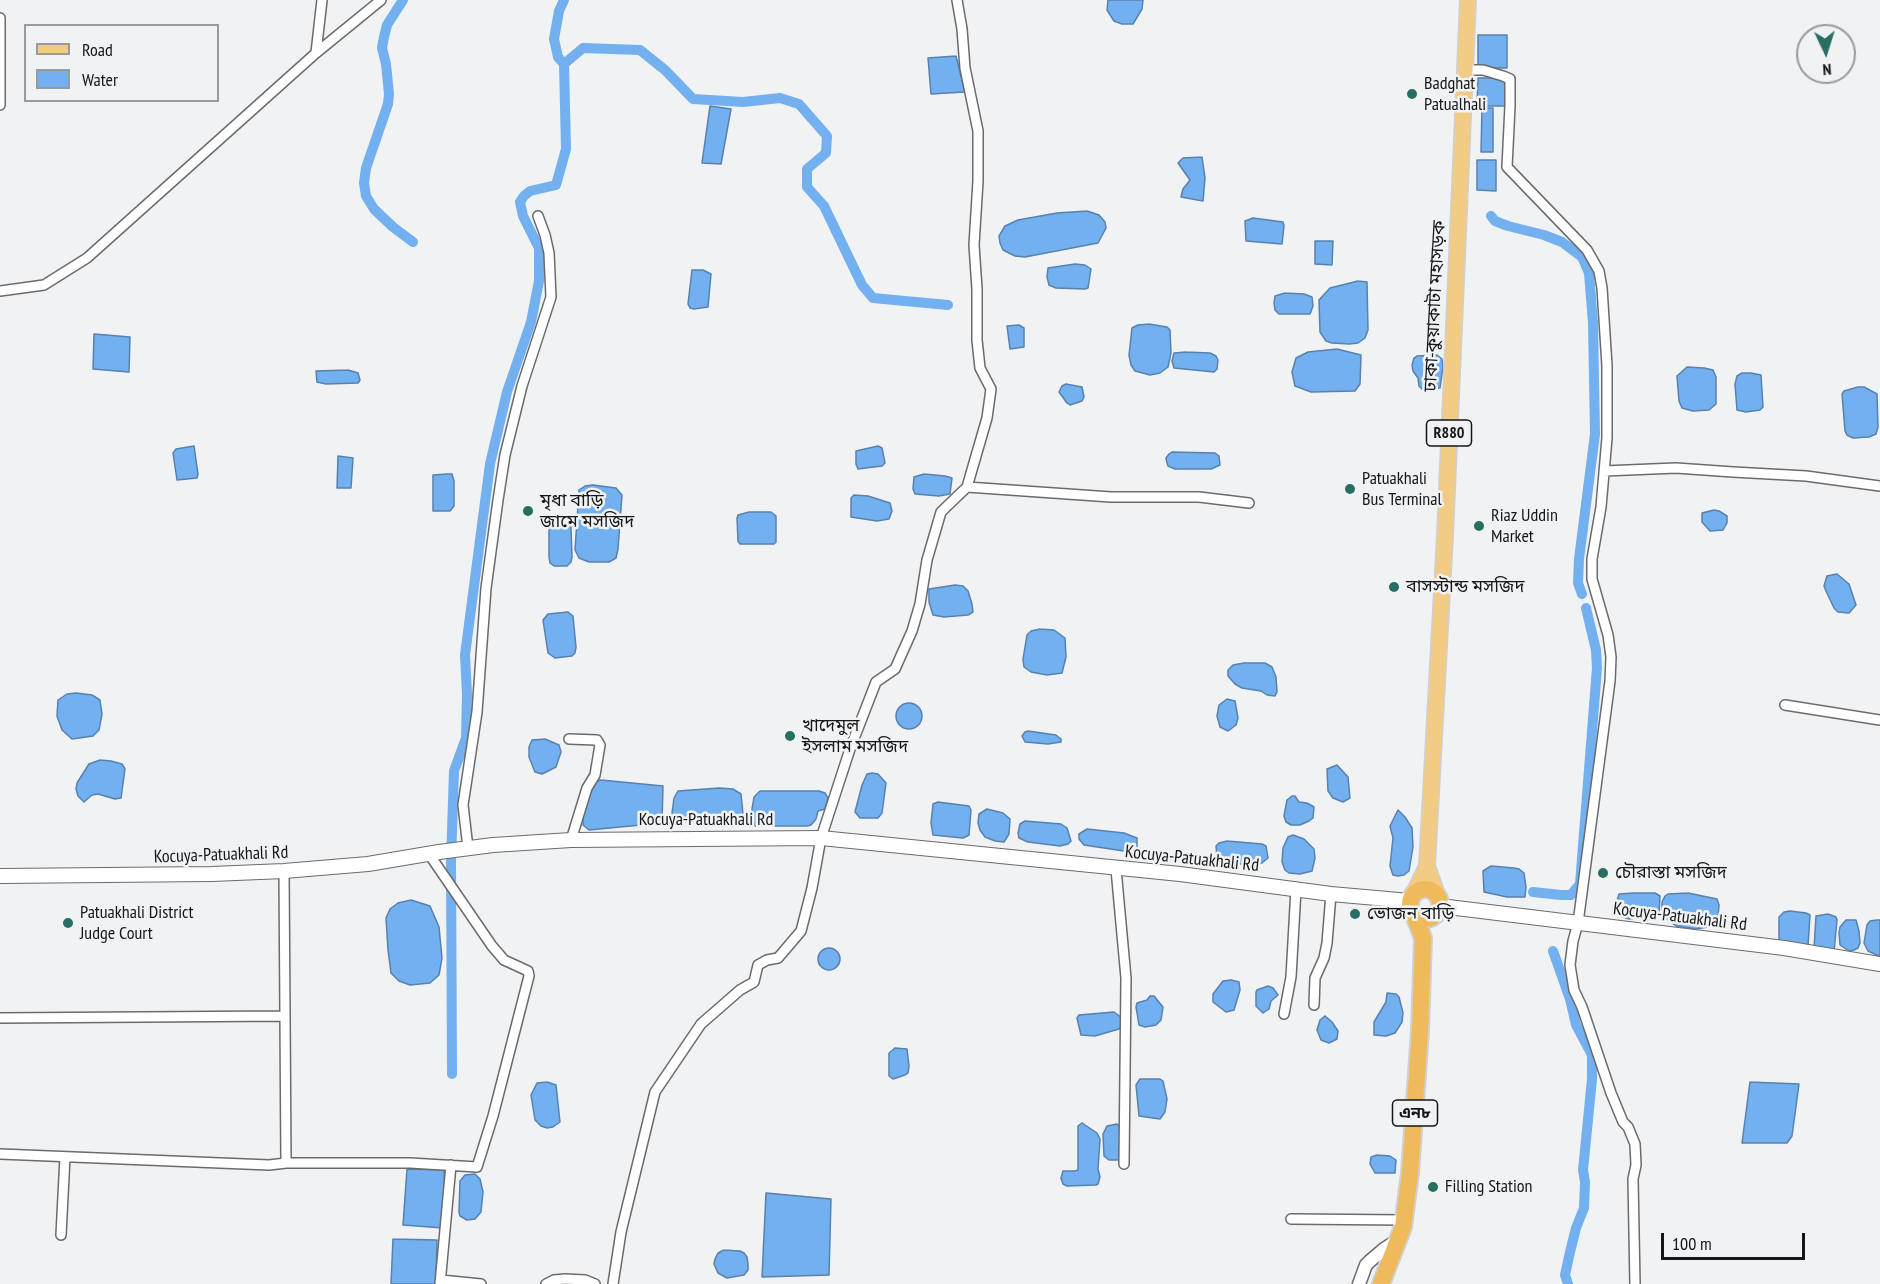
<!DOCTYPE html>
<html>
<head>
<meta charset="utf-8">
<style>
	body { margin:0 }
	#map { position:relative; width:1880px; height:1284px; overflow:hidden; background:#f1f2f4; font-family:"PT Sans Narrow",sans-serif }
	canvas { display:block }
	.legend { position:absolute; left:24px; top:24px; width:195px; height:78px; box-sizing:border-box; background:#f1f2f4; border:2px solid #999a9b; margin:0; padding:8px 10px; list-style:none; font-size:18px; color:#151616 }
	.legend li { display:flex; align-items:center; gap:12px; height:30px }
	.legend b { width:30px; border:2px solid #999a9b }
	.north { position:absolute; left:1796px; top:24px; width:60px; height:60px; box-sizing:border-box; background:#f1f2f4; border:2px solid #999a9b; border-radius:50%; rotate:176deg; font-size:16px; font-weight:700; line-height:24px; text-align:center; color:#151616 }
	.north::after { content:''; display:block; margin:auto; width:21px; height:27px; background:#296e62; clip-path:polygon(50% 0,100% 100%,50% 72%,0 100%) }
	.scale { position:absolute; left:1661px; top:1233px; width:144px; height:27px; box-sizing:border-box; border:3px solid #151616; border-top:0; padding-left:8px; font-size:18px; line-height:21px; white-space:nowrap; color:#151616; -webkit-text-stroke:4px #f1f2f4; paint-order:stroke }
</style>
</head>
<body>
<div id="map">
<canvas width="1880" height="1284"></canvas>
<ul class="legend">
<li><b style="height:8px;background:#f2cb85"></b>Road</li>
<li><b style="height:16px;background:#73b0f0"></b>Water</li>
</ul>
<div class="north">N</div>
<div class="scale">100 m</div>
</div>
<script>
const ctx = document.querySelector('canvas').getContext('2d');
ctx.lineJoin = 'round';
function fillPath(path, color) {
  ctx.fillStyle = color;
  ctx.fill(path, 'evenodd');
}
function shape(rows) {
  const path = new Path2D();
  for (const r of rows) {
    if (r.length === 3) {
      path.moveTo(r[0] + r[2], r[1]);
      path.arc(r[0], r[1], r[2], 0, 2 * Math.PI);
      continue;
    }
    path.moveTo(r[0], r[1]);
    for (let i = 2; i < r.length; i += 2) path.lineTo(r[i], r[i + 1]);
  }
  return path;
}
function stroke(path, color, width, dash) {
  ctx.strokeStyle = color;
  ctx.lineWidth = width;
  ctx.lineCap = dash ? 'butt' : 'round';
  ctx.setLineDash(dash || []);
  ctx.stroke(path);
}
function drawText(font, color, halo, rows, align = 'center') {
  ctx.font = font + ' "PT Sans Narrow","Noto Sans Bengali",sans-serif';
  ctx.lineWidth = 5;
  ctx.setLineDash([]);
  ctx.textBaseline = 'middle';
  ctx.strokeStyle = halo;
  ctx.fillStyle = color;
  for (const [text, x, y, turn = 0] of rows) {
    ctx.save();
    ctx.translate(x, y);
    ctx.rotate((+turn || 0) * Math.PI / 180);
    ctx.textAlign = isNaN(turn) ? turn : align;
    if (halo) ctx.strokeText(text, 0, 0);
    ctx.fillText(text, 0, 0);
    ctx.restore();
  }
}
const water = shape([
	[1108,0,1143,0,1142,9,1133,24,1122,24,1114,21,1107,10,1108,0],
	[1478,35,1507,35,1507,68,1478,68,1478,35],
	[956,56,965,92,931,94,928,58,956,56],
	[1478,78,1507,78,1507,106,1477,106,1478,78],
	[710,106,731,109,721,164,702,163,710,106],
	[1482,108,1493,108,1493,152,1481,152,1482,108],
	[1202,157,1205,178,1203,201,1181,197,1183,189,1190,180,1178,163,1183,158,1202,157],
	[1477,160,1496,160,1496,191,1477,190,1477,160],
	[1087,211,1099,215,1105,222,1106,228,1098,243,1025,257,1015,256,1003,250,1000,243,999,236,1005,226,1018,220,1057,213,1087,211],
	[1253,218,1283,222,1284,226,1282,244,1246,241,1245,221,1253,218],
	[1315,241,1333,241,1332,265,1315,264,1315,241],
	[1075,264,1085,265,1091,269,1088,288,1085,289,1056,288,1049,285,1047,277,1048,268,1075,264],
	[692,270,703,270,711,274,708,307,694,309,690,308,688,304,692,270],
	[1358,281,1367,282,1368,330,1365,338,1358,343,1349,344,1332,343,1326,341,1320,332,1319,300,1330,288,1358,281],
	[1285,293,1304,294,1312,297,1313,306,1310,314,1279,314,1275,310,1274,303,1275,296,1285,293],
	[1149,324,1167,327,1170,330,1171,353,1168,367,1160,373,1150,375,1135,371,1131,365,1129,355,1132,328,1138,325,1149,324],
	[1019,325,1024,328,1024,347,1010,349,1007,326,1019,325],
	[94,334,130,337,129,372,93,369,94,334],
	[1337,349,1361,355,1360,384,1355,391,1311,392,1295,386,1292,372,1296,358,1308,352,1337,349],
	[1186,352,1210,353,1216,356,1218,360,1217,369,1214,372,1174,368,1172,361,1174,353,1186,352],
	[1433,355,1437,355,1442,359,1443,367,1440,388,1422,389,1419,386,1418,378,1413,371,1412,365,1414,358,1417,356,1433,355],
	[1687,367,1704,368,1713,370,1716,377,1716,404,1709,410,1693,411,1682,408,1679,401,1677,376,1687,367],
	[348,370,358,373,360,380,358,383,326,384,317,382,316,371,348,370],
	[1742,373,1751,373,1761,375,1763,407,1760,410,1746,412,1737,410,1735,384,1737,376,1742,373],
	[1066,384,1082,387,1084,397,1082,401,1070,405,1067,403,1059,392,1062,386,1066,384],
	[1858,387,1864,387,1877,394,1878,427,1876,434,1869,437,1853,438,1847,435,1845,431,1842,394,1844,391,1858,387],
	[194,446,198,474,197,478,177,480,173,453,176,449,194,446],
	[878,446,882,448,885,463,882,466,858,469,856,464,856,451,878,446],
	[1172,452,1215,453,1219,456,1220,465,1211,469,1175,469,1168,466,1167,463,1166,458,1169,454,1172,452],
	[338,456,353,458,351,488,337,488,338,456],
	[447,474,452,474,454,481,454,506,450,511,433,511,433,475,447,474],
	[924,474,945,476,952,478,950,494,939,496,915,494,913,489,914,477,924,474],
	[593,485,616,488,622,495,618,549,616,558,609,562,589,562,579,558,575,550,579,490,585,486,593,485],
	[854,495,868,496,890,503,892,511,889,519,877,521,851,517,851,498,854,495],
	[1714,510,1719,511,1727,516,1727,523,1723,530,1710,531,1702,522,1702,513,1714,510],
	[749,512,771,512,776,516,776,542,774,544,740,544,738,541,737,518,738,515,749,512],
	[562,522,570,525,571,527,572,557,571,562,567,566,554,566,550,563,549,557,549,528,551,524,562,522],
	[1837,574,1849,584,1856,605,1849,613,1838,612,1834,608,1826,591,1824,586,1827,576,1837,574],
	[955,585,963,586,968,591,972,604,973,612,968,615,944,617,933,615,929,602,929,589,955,585],
	[568,612,573,616,576,647,575,653,572,656,555,658,548,653,543,620,548,614,568,612],
	[1040,629,1054,630,1065,638,1066,657,1062,673,1047,675,1031,672,1024,667,1023,659,1027,635,1031,631,1040,629],
	[1244,663,1265,663,1272,667,1276,677,1277,692,1275,696,1267,695,1261,691,1242,688,1235,684,1228,676,1228,670,1233,665,1244,663],
	[76,693,92,695,100,700,102,714,99,730,93,736,72,739,62,730,57,716,58,700,67,694,76,693],
	[1227,699,1235,701,1238,718,1236,725,1228,731,1220,727,1217,716,1219,705,1227,699],
	[909,716,13],
	[1028,731,1056,735,1061,739,1061,742,1048,744,1025,742,1022,736,1025,732,1028,731],
	[545,739,559,745,561,752,556,767,542,774,535,772,529,757,529,747,532,740,545,739],
	[100,760,111,761,122,764,125,769,121,798,115,799,98,794,92,795,84,802,78,796,76,789,77,783,89,764,100,760],
	[1337,765,1348,777,1350,798,1343,802,1333,798,1328,791,1327,769,1337,765],
	[872,773,878,774,886,783,882,813,878,818,860,818,855,812,862,785,867,774,872,773],
	[601,780,663,786,662,823,589,830,583,825,583,810,592,782,601,780],
	[719,788,733,789,741,794,743,814,740,822,676,822,672,813,674,798,678,791,719,788],
	[760,791,819,791,825,793,828,798,825,809,818,811,816,819,811,825,807,826,755,826,752,816,752,809,754,797,760,791],
	[1292,796,1295,796,1299,802,1307,803,1314,807,1313,818,1309,821,1300,825,1291,825,1286,822,1284,816,1287,800,1292,796],
	[938,802,969,806,971,810,969,835,963,838,933,835,931,823,933,804,938,802],
	[987,809,1003,813,1010,819,1009,834,1004,842,995,841,985,837,980,830,978,823,979,814,987,809],
	[1398,810,1405,817,1412,828,1413,847,1409,871,1404,875,1398,876,1393,875,1390,866,1393,838,1390,826,1398,810],
	[1025,821,1061,824,1067,828,1071,841,1068,844,1060,846,1028,842,1019,838,1018,833,1020,824,1025,821],
	[1087,829,1124,833,1137,838,1137,848,1124,851,1084,845,1079,839,1079,834,1087,829],
	[1293,835,1304,839,1314,849,1315,858,1312,871,1300,874,1289,873,1285,870,1282,862,1283,848,1288,837,1293,835],
	[1227,841,1262,844,1266,846,1268,858,1262,863,1255,864,1225,864,1217,859,1216,846,1219,843,1227,841],
	[1491,866,1514,868,1519,869,1524,873,1526,887,1525,897,1507,897,1484,892,1483,871,1491,866],
	[1634,893,1655,893,1660,896,1659,914,1629,919,1620,916,1617,913,1616,904,1619,894,1634,893],
	[1688,893,1717,899,1719,905,1718,918,1713,926,1696,929,1676,926,1666,918,1662,910,1662,902,1665,896,1668,894,1688,893],
	[411,900,430,906,439,927,442,958,439,975,430,983,410,985,399,981,391,973,388,950,386,918,390,909,398,903,411,900],
	[1790,911,1806,913,1810,915,1808,946,1782,944,1779,940,1779,917,1784,912,1790,911],
	[1828,914,1836,917,1837,920,1834,952,1814,949,1816,916,1828,914],
	[1846,920,1856,920,1859,931,1860,943,1858,948,1854,950,1849,951,1840,945,1839,933,1840,927,1846,920],
	[1877,920,1880,920,1880,956,1879,956,1868,951,1864,943,1867,925,1870,921,1877,920],
	[829,959,11],
	[1231,980,1239,982,1240,990,1234,1010,1226,1012,1213,1002,1213,994,1223,981,1231,980],
	[1268,986,1273,988,1278,995,1271,1001,1269,1009,1263,1013,1256,1006,1256,992,1257,990,1268,986],
	[1387,993,1396,994,1399,997,1403,1013,1402,1022,1395,1033,1386,1036,1374,1035,1374,1022,1386,1002,1387,993],
	[1150,996,1154,996,1163,1007,1161,1020,1156,1025,1145,1027,1139,1025,1136,1007,1137,1003,1147,1000,1150,996],
	[1114,1012,1122,1018,1122,1026,1119,1029,1095,1036,1081,1035,1077,1018,1079,1015,1114,1012],
	[1325,1016,1332,1022,1338,1031,1337,1039,1329,1043,1321,1040,1317,1030,1320,1020,1325,1016],
	[895,1048,907,1049,909,1066,908,1073,905,1075,893,1079,889,1076,889,1053,895,1048],
	[1140,1079,1160,1079,1163,1081,1167,1099,1165,1112,1160,1119,1139,1116,1136,1085,1140,1079],
	[547,1082,556,1085,560,1122,553,1127,547,1128,541,1126,535,1120,531,1095,537,1083,547,1082],
	[1750,1082,1799,1084,1792,1136,1787,1143,1742,1143,1750,1082],
	[1082,1123,1097,1133,1100,1139,1098,1169,1100,1177,1098,1184,1096,1185,1067,1186,1063,1184,1061,1178,1063,1171,1075,1171,1078,1170,1078,1126,1082,1123],
	[1117,1124,1121,1128,1119,1158,1118,1160,1109,1160,1104,1156,1103,1134,1107,1126,1117,1124],
	[1377,1155,1390,1156,1396,1160,1395,1173,1375,1173,1370,1164,1371,1157,1377,1155],
	[407,1169,444,1170,445,1194,443,1228,403,1225,407,1169],
	[475,1174,480,1179,483,1192,481,1212,475,1219,467,1220,460,1216,459,1212,460,1181,465,1175,475,1174],
	[766,1193,831,1199,829,1275,762,1277,766,1193],
	[393,1239,437,1240,436,1284,391,1284,393,1239],
	[724,1250,740,1251,744,1253,747,1257,748,1264,748,1270,744,1275,727,1278,718,1273,714,1264,715,1259,718,1253,724,1250]
]);
const canal = shape([
	[403,0,387,25,384,37,382,48,386,64,389,94,388,104,366,168,364,183,366,196,374,209,393,227,413,242],
	[564,64,558,57,554,39,559,11,564,0],
	[1491,216,1495,221,1508,226,1544,235,1562,242,1582,257,1589,273,1593,323,1595,434,1579,559,1578,583,1582,594],
	[1533,892,1561,895,1571,895,1580,884,1597,668,1596,650,1586,608],
	[1553,951,1570,999,1576,1025,1592,1055,1592,1079,1583,1170,1585,1182,1584,1208,1576,1228,1570,1252,1565,1275,1568,1284],
	[452,1074,451,862,454,771,466,738,467,694,465,655,490,464,507,392,531,322,539,281,539,248,523,216,520,202,524,196,530,191,556,185,566,149,564,64,583,48,640,50,665,70,693,99,743,102,780,98,799,104,827,136,826,153,807,169,807,187,824,206,862,285,873,298,948,305]
]);
const minor = shape([
	[957,0,962,29,965,68,978,131,978,181,974,245,977,289,977,340,980,368,991,389,987,418,967,487,1111,497,1199,497,1249,503],
	[0,18,0,105],
	[316,53,322,0],
	[1465,70,1483,70,1503,76,1510,79,1510,106,1507,167,1587,250,1599,271,1602,288,1607,366,1607,438,1601,507,1592,559,1592,579,1608,635,1611,657,1610,681,1578,923,1573,941,1570,965,1574,990,1582,1007,1611,1093,1623,1122,1628,1127,1635,1144,1636,1165,1633,1179,1635,1284],
	[0,291,44,285,87,258,316,53,381,0],
	[1604,471,1676,468,1733,472,1806,476,1880,486],
	[1785,705,1880,720],
	[569,739,597,740,600,745,595,775,587,788,571,840],
	[468,848,463,805,477,712,486,588,498,500,505,455,522,386,551,297,549,253,545,235,538,216],
	[1116,869,1126,978,1124,1164],
	[284,871,286,1163],
	[1314,1005,1315,978,1324,958,1327,943,1331,894],
	[1284,1014,1291,977,1296,889],
	[0,1018,285,1016],
	[0,1154,269,1165,286,1163,410,1163,477,1167,493,1116,529,976,528,971,504,960,492,946,429,854],
	[1291,1219,1404,1220],
	[61,1235,65,1157],
	[441,1280,481,1284],
	[440,1284,451,1165],
	[546,1284,554,1280,565,1279,585,1280,595,1284],
	[613,1284,621,1232,655,1092,701,1024,740,990,754,982,758,965,767,960,778,958,801,931,812,888,821,838,850,749,876,682,895,669,912,631,920,604,927,560,941,512,967,487]
]);
const tertiary = shape([
	[1359,1284,1366,1265,1370,1261,1384,1249,1398,1240]
]);
const secondary = shape([
	[0,876,212,874,284,871,368,864,439,852,493,845,571,840,821,838,1180,874,1331,894,1410,901],
	[1440,906,1784,948,1880,964]
]);
const primary = shape([
	[1427,866,1438,897],
	[1413,895,1427,866,1445,536,1468,0]
]);
const trunk = shape([
	[1425,904,15],
	[1381,1284,1403,1227,1410,1173,1420,1031,1423,938,1414,915]
]);
const markers = [
	[1412,94,6,"#296e62"],
	[1350,489,6,"#296e62"],
	[528,511,6,"#296e62"],
	[1479,526,6,"#296e62"],
	[1394,587,6,"#296e62"],
	[790,736,6,"#296e62"],
	[1603,873,6,"#296e62"],
	[1355,914,6,"#296e62"],
	[68,923,6,"#296e62"],
	[1433,1187,6,"#296e62"]
];
const shields = [
	[1449,433,45],
	[1415,1113,45]
];
const shieldNames = [
	["R880",1449,433],
	["এন৮",1415,1113]
];
const poiNames = [
	["Badghat",1424,84],
	["Patualhali",1424,105],
	["Patuakhali",1362,479],
	["Bus Terminal",1362,500],
	["মৃধা বাড়ি",540,501],
	["জামে মসজিদ",540,522],
	["Riaz Uddin",1491,516],
	["Market",1491,537],
	["বাসস্টান্ড মসজিদ",1406,587],
	["খাদেমুল",802,726],
	["ইসলাম মসজিদ",802,747],
	["চৌরাস্তা মসজিদ",1615,873],
	["Patuakhali District",80,913],
	["Judge Court",80,934],
	["ভোজন বাড়ি",1367,914],
	["Filling Station",1445,1187]
];
const streetNames = [
	["ঢাকা-কুয়াকাটা মহাসড়ক",1435,306,-87],
	["Kocuya-Patuakhali Rd",706,820],
	["Kocuya-Patuakhali Rd",221,855,-2],
	["Kocuya-Patuakhali Rd",1192,859,6],
	["Kocuya-Patuakhali Rd",1680,917,7]
];
fillPath(water, '#73b0f0');
stroke(water, '#5782af', 1.5);
stroke(canal, '#73b0f0', 10);
stroke(minor, '#6a6b6c', 12);
stroke(tertiary, '#6a6b6c', 15);
stroke(secondary, '#6a6b6c', 16);
stroke(primary, '#d0d0d0', 18);
stroke(trunk, '#d0d0d0', 20);
stroke(minor, '#fff', 9);
stroke(tertiary, '#fff', 12);
stroke(secondary, '#fff', 14);
stroke(primary, '#f2cb85', 15);
stroke(trunk, '#eeba5c', 16);
for (const [x, y, r, color] of markers) {
  const dot = new Path2D();
  dot.arc(x, y, r, 0, 2 * Math.PI);
  ctx.fillStyle = color;
  ctx.fill(dot);
  stroke(dot, '#f1f2f4', 2);
}
for (const [x, y, w] of shields) {
  const box = new Path2D();
  box.roundRect(x - w / 2, y - 13, w, 26, 4.5);
  ctx.fillStyle = '#f1f2f4';
  ctx.fill(box);
  stroke(box, '#151616', 1.5);
}
drawText('bold 16px', '#151616', null, shieldNames);
drawText('18px', '#151616', '#f1f2f4', poiNames, 'left');
drawText('18px', '#151616', '#f1f2f4', streetNames);
</script>
</body>
</html>
